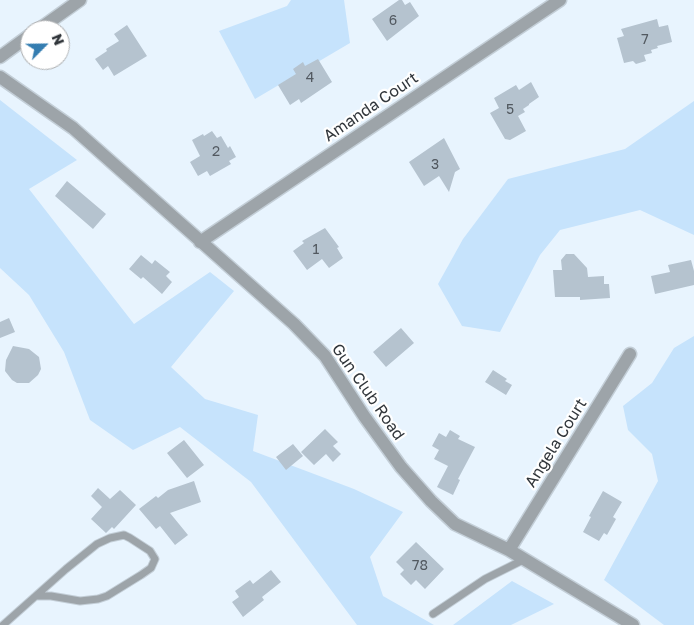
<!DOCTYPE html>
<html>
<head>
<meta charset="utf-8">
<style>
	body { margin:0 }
	#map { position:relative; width:694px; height:625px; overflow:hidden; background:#e8f4fe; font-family:"Golos Text",sans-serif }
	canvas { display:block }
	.north { position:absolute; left:20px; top:20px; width:50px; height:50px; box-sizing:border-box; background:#fff; border:1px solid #adafb1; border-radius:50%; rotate:67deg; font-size:14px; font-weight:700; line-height:20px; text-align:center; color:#31363b }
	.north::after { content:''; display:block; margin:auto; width:18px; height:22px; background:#347db1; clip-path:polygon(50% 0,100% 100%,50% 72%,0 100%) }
</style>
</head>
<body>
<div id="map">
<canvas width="694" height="625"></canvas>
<div class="north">N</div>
</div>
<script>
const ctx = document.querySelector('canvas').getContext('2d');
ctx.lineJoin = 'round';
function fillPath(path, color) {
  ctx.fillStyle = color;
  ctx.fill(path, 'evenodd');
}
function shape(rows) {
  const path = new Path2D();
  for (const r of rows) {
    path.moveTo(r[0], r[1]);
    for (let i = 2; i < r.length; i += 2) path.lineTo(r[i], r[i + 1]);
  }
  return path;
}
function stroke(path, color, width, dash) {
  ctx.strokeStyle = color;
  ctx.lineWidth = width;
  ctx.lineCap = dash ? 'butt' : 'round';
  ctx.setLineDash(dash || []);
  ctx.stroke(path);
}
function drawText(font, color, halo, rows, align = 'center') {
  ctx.font = font + ' "Golos Text",sans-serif';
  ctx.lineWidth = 4.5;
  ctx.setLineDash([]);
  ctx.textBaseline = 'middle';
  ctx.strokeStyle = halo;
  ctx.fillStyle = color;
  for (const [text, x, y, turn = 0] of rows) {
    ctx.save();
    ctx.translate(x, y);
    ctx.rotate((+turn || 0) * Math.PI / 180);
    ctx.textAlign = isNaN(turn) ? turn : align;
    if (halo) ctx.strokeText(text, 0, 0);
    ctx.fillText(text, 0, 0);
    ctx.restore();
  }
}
const green = shape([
	[291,0,344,0,350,43,255,99,219,31,287,6],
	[0,100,77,160,29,189,134,324,210,272,234,291,171,367,205,399,258,415,253,451,354,489,403,512,370,557,383,596,434,625,357,625,251,482,180,427,133,450,90,420,64,352,29,295,0,268],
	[694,101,694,235,640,210,560,230,540,255,500,332,462,326,438,284,463,239,508,179,625,149],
	[694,336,694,625,664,625,604,580,658,481,652,454,628,430,623,406,652,383,674,348],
	[512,581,554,604,511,625,453,625]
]);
const building = shape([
	[399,0,402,0,405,5,410,2,419,16,387,41,372,19],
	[657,19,659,27,668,25,672,42,657,46,658,48,651,50,652,53,644,55,646,61,636,64,633,61,624,63,617,38,624,36,621,29],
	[127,25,147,56,114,76,108,66,103,70,95,59,107,51,106,49,119,41,114,34],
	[318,59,332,82,301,103,299,99,290,105,278,85,296,74,293,69,303,62,305,66],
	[531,82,539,97,529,104,529,105,523,109,525,112,518,116,526,131,510,140,505,139,490,113,499,108,494,98,516,85,519,90],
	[212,131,217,138,221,136,228,148,230,146,236,157,229,161,231,164,210,176,207,171,198,176,190,162,200,156,192,140,203,134,204,136],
	[444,138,460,169,455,172,449,192,439,176,424,186,409,162],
	[67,181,106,214,93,229,55,196],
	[325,228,339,247,337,248,343,258,329,268,322,259,307,270,293,251,304,243,302,241],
	[566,254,574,254,587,268,588,277,604,276,604,284,609,284,610,298,580,300,580,297,555,297,553,270,562,270,561,260],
	[141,255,152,264,155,260,170,272,166,276,172,282,162,294,143,277,141,279,129,269],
	[691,260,694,271,694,285,655,294,651,276,670,272,668,265],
	[9,318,15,332,0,338,0,322],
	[401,328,414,343,386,367,373,352],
	[13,346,29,349,39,357,41,369,38,375,29,383,17,383,12,380,5,371,6,360],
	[493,370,507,379,505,381,512,385,506,395,485,382],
	[325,429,338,442,333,446,341,454,333,462,326,454,314,465,301,452],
	[450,430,460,436,458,439,475,447,458,479,460,480,453,495,437,487,448,466,434,459,439,450,432,446,439,433,446,437],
	[184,440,204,465,187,478,167,453],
	[293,444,303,456,286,470,276,457],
	[194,481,201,502,170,513,188,535,175,545,160,526,156,529,139,509,156,496,158,498,168,490],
	[98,488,110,499,120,490,136,505,114,529,112,527,106,533,91,519,102,507,91,496],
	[603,491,622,502,613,517,616,519,607,535,604,533,599,541,583,532,591,517,589,516],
	[416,542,444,569,425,589,416,580,411,585,400,574,404,570,396,562],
	[271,570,281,582,262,597,264,600,243,617,232,602,239,597,235,591,250,580,253,584]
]);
const lane = shape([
	[433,614,485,579,525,559],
	[3,625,66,569,97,544,110,538,124,535,130,538,150,551,155,559,151,568,141,575,107,596,98,599,80,601,51,596,36,596]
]);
const street = shape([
	[38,30,80,0],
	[0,57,30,35],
	[0,77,73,128,294,324,325,356,364,416,401,467,431,501,455,524,509,550,633,625],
	[200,242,560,0],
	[509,550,630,354]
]);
const numberNames = [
	["6",393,21],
	["7",645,40],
	["4",310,78],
	["5",510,110],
	["2",216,152],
	["3",435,165],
	["1",316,250],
	["78",420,566]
];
const streetNames = [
	["Amanda Court",371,107,-34],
	["Gun Club Road",368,392,55],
	["Angela Court",556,443,-58]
];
fillPath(green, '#c6e3fc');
fillPath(building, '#b5c3cf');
stroke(lane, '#c3ced7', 9);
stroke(street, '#c3ced7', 15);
stroke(lane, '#9da4a9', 7);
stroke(street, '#9da4a9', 12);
drawText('14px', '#525960', null, numberNames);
drawText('16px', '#31363b', '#fff', streetNames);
</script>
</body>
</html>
